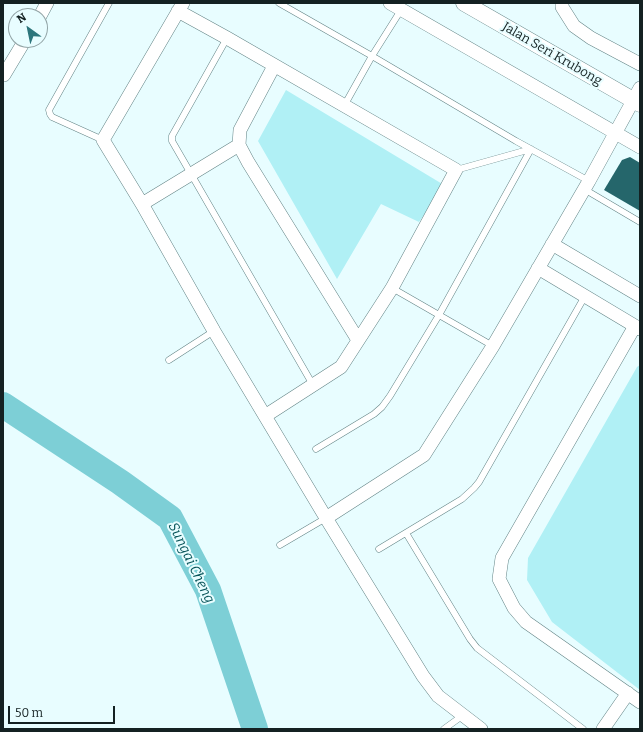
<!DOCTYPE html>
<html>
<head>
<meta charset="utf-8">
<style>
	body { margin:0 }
	#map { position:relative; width:643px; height:732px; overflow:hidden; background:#e8fdff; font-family:Bitter,serif }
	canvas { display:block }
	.frame { position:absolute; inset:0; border:4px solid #142122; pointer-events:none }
	.north { position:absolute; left:8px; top:8px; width:40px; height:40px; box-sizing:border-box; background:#e8fdff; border:1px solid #93a5a7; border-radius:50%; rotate:327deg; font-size:11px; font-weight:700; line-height:16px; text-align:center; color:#142122 }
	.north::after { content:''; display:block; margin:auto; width:14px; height:18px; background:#2d767c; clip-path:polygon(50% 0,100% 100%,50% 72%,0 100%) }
	.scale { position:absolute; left:8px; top:706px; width:107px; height:18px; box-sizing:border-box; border:2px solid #142122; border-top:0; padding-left:5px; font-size:12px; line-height:14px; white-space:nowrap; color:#142122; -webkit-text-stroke:3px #e8fdff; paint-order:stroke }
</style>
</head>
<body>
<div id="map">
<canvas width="643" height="732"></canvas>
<div class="frame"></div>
<div class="north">N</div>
<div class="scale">50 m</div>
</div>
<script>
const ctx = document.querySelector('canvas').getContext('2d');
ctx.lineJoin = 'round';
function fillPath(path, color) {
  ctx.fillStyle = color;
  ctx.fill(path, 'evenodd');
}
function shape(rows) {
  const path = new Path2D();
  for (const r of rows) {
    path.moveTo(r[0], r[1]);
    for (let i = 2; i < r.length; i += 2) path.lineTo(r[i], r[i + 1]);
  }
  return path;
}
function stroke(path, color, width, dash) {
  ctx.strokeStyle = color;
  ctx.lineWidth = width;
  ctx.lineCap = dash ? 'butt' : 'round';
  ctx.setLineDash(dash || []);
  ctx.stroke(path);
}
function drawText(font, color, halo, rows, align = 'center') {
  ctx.font = font + ' Bitter,serif';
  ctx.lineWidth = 4;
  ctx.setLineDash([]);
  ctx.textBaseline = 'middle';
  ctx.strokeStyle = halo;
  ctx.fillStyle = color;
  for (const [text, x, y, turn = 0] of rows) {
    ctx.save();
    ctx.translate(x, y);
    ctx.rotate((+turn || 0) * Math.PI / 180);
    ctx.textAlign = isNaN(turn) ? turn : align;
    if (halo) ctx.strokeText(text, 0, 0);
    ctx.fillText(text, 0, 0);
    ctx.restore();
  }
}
const green = shape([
	[286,90,444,185,419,222,381,204,337,279,258,141],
	[640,365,640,690,552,622,527,580,528,558,637,367]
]);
const river = shape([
	[3,405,120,482,170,518,208,590,255,729]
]);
const building = shape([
	[630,157,640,163,640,211,604,190,622,160]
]);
const service = shape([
	[279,3,372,56,516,141,589,181],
	[227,38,172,136,172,141,313,385],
	[344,106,372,56,401,10],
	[103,140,52,117,50,114,49,110,109,3],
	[456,170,531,149],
	[584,189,640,222],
	[392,288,493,346],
	[169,360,214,331],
	[316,449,374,414,382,407,390,396,439,315,531,149],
	[406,533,470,639,477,648,583,729],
	[280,545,326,518],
	[379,549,462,499,474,488,479,482,585,296],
	[444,729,462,716]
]);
const minor = shape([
	[183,3,103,140,142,204,214,331,326,518,423,676,438,696,481,729],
	[390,3,640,147],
	[562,3,562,7,574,26,591,38,640,64],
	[178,11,227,38,456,170,392,288,341,367,265,416],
	[40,16,47,3],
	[274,66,240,130,239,145,248,162,358,340],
	[4,75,25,40],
	[142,204,239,145],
	[552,244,640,296],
	[538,268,640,329],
	[635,326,502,558,499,579,514,608,526,622,640,702],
	[326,518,424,455,493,346,589,181,640,88],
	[603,729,628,693]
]);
const tertiary = shape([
	[464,3,640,104]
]);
const streetNames = [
	["Jalan Seri Krubong",552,54,30]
];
const waterNames = [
	["Sungai Cheng",191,563,64]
];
fillPath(green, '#b0f0f5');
stroke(river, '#7dcfd6', 26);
fillPath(building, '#25666b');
stroke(service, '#628385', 7);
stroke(minor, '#628385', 14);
stroke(tertiary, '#628385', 17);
stroke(service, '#fff', 6);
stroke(minor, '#fff', 13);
stroke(tertiary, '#fff', 16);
drawText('13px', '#142122', '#e8fdff', streetNames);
drawText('italic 14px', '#075459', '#e8fdff', waterNames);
</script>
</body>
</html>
